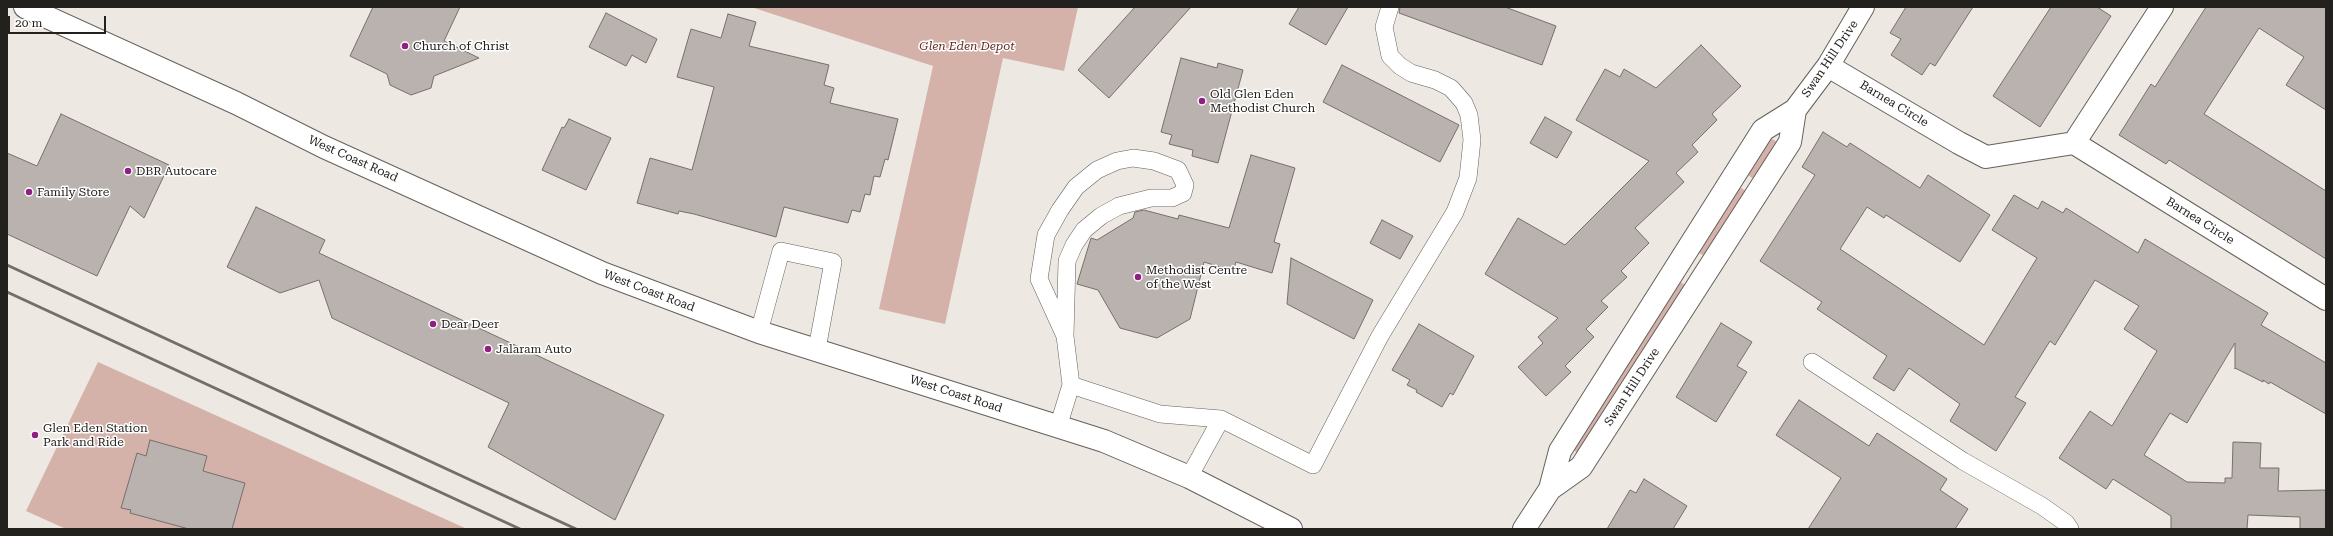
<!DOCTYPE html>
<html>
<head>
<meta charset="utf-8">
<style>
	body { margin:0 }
	#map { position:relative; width:2333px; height:536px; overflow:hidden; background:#ede8e1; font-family:"Roboto Serif",serif }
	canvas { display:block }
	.frame { position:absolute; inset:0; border:8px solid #23211e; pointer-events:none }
	.scale { position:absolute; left:8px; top:16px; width:98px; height:18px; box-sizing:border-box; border:2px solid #23211e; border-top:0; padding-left:5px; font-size:12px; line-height:14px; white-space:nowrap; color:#23211e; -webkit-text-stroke:3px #fff; paint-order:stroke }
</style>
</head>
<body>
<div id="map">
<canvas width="2333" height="536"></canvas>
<div class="frame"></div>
<div class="scale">20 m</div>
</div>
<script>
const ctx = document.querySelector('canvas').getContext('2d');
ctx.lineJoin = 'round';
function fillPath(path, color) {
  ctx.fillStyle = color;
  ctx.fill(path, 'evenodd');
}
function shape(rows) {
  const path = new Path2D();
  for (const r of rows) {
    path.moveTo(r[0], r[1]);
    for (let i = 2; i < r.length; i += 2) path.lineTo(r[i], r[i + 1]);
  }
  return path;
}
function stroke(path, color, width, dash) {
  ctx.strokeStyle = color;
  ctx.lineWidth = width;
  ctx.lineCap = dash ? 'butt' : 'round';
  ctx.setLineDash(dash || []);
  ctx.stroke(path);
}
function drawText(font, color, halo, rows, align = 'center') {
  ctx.font = font + ' "Roboto Serif",serif';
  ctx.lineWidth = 3;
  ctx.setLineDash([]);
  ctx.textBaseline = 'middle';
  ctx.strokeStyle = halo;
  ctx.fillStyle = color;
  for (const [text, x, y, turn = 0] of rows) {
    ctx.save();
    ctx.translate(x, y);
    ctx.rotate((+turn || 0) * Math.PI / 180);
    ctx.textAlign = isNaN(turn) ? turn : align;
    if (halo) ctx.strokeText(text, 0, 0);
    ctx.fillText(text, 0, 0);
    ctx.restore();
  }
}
const green = shape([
	[751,7,1078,7,1064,71,1003,58,945,324,879,309,933,66],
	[1766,135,1780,144,1757,181,1743,172],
	[1735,184,1749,193,1707,258,1693,249],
	[1674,278,1690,288,1583,456,1567,446],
	[98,362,467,529,66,529,26,511]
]);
const building = shape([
	[373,7,460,7,444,41,479,58,434,76,431,88,411,95,390,85,387,74,350,56,373,7],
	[1135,7,1191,7,1109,98,1078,70,1135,7],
	[1299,7,1348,7,1326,45,1289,24,1299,7],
	[1400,7,1505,7,1556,26,1542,65,1399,13,1400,7],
	[1906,7,1973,7,1935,66,1930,63,1922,75,1891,55,1901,39,1890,33,1906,7],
	[2051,7,2097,7,2111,16,2040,127,1993,96,2051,7],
	[2206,7,2326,7,2326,110,2286,85,2304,57,2259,28,2204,114,2326,191,2326,259,2169,160,2166,164,2119,135,2151,84,2155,87,2206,7],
	[606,13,657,39,646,63,632,55,626,66,589,47,606,13],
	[728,14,756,22,749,46,829,65,824,85,834,88,830,103,898,119,888,160,885,159,880,177,874,176,870,195,865,194,860,212,852,210,848,223,784,207,776,237,694,214,679,211,678,214,637,203,650,158,692,170,714,87,677,77,691,29,721,38,728,14],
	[1701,45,1741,86,1712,114,1717,120,1692,145,1698,152,1676,173,1684,182,1635,228,1649,243,1621,271,1627,277,1601,301,1608,307,1586,329,1594,337,1565,366,1571,372,1546,396,1518,367,1543,343,1538,337,1558,318,1485,274,1518,218,1565,245,1649,161,1576,120,1605,69,1620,77,1624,69,1656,88,1701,45],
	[1181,58,1217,68,1218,63,1243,70,1218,163,1192,156,1193,150,1169,144,1172,135,1161,132,1181,58],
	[1342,65,1459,125,1440,162,1323,102,1342,65],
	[61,114,169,165,144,218,130,206,97,276,7,234,7,153,37,166,61,114],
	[1545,117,1572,132,1557,158,1530,143,1545,117],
	[569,119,611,138,586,190,542,170,562,127,564,128,569,119],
	[1823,132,1847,147,1850,143,1920,188,1928,175,1990,215,1960,262,1886,215,1884,218,1867,207,1840,249,1984,345,2037,258,1992,230,2014,195,2038,209,2042,201,2063,213,2066,208,2138,253,2145,239,2268,313,2261,325,2326,363,2326,414,2270,382,2269,384,2263,380,2263,382,2235,368,2235,369,2235,343,2187,423,2170,413,2144,455,2187,482,2225,483,2225,478,2232,478,2233,442,2261,443,2260,468,2279,468,2278,491,2326,490,2326,529,2300,529,2300,517,2248,515,2247,529,2171,529,2171,516,2113,479,2106,489,2059,458,2090,411,2112,426,2157,351,2124,329,2139,306,2095,280,2055,345,2050,341,2015,397,2026,403,1996,451,1950,421,1960,404,1909,368,1894,391,1873,378,1887,356,1817,309,1822,302,1760,261,1815,175,1802,167,1823,132],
	[1251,155,1295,168,1274,242,1280,244,1272,273,1236,262,1233,271,1204,262,1190,319,1157,338,1120,328,1098,290,1077,284,1091,238,1097,240,1133,218,1135,212,1144,210,1178,219,1179,215,1229,228,1251,155],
	[256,207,325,240,319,253,664,415,615,520,488,447,509,403,332,318,319,280,280,293,227,267,256,207],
	[1382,220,1413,236,1400,259,1370,243,1382,220],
	[1291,258,1373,300,1354,339,1287,304,1291,258],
	[1721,323,1752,342,1737,366,1747,372,1716,422,1676,397,1721,323],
	[1419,324,1474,356,1453,395,1450,393,1442,407,1416,392,1417,390,1407,385,1410,380,1392,370,1419,324],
	[1799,400,1869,446,1877,433,1947,479,1940,490,1968,509,1955,529,1808,529,1841,478,1776,435,1799,400],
	[150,440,207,456,203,471,245,483,232,529,189,529,130,513,131,510,121,508,137,453,146,456,150,440],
	[1644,479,1687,506,1673,529,1607,529,1630,490,1636,493,1644,479]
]);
const lane = shape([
	[759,332,781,251,833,262,817,349],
	[1812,362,1963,461,2042,506,2066,523,2070,529],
	[1071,385,1160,414,1221,419,1313,465,1380,336,1455,212,1468,178,1472,140,1469,115,1464,103,1451,88,1435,80,1411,73,1400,66,1390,56,1384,27,1390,7],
	[1058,427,1071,385,1065,336,1039,279,1046,235,1060,210,1076,187,1097,170,1117,161,1133,158,1154,161,1178,170,1185,185,1183,193,1172,198,1151,198,1119,206,1101,216,1084,230,1074,245,1067,261,1065,336],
	[1189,477,1221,419]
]);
const street = shape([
	[1828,66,1959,143,1986,157,2074,143,2326,299],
	[2074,143,2162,7],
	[1550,489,1581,467,1790,142,1795,110],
	[1524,529,1550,489,1560,451,1763,130,1795,110,1828,66,1863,7]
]);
const secondary = shape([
	[25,7,236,103,324,147,602,273,759,332,1104,441,1189,477,1291,529]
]);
const rail = shape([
	[7,265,576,529],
	[7,292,520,529]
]);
const markers = [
	[405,46,4,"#901f80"],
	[1202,101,4,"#901f80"],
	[128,171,4,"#901f80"],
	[29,192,4,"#901f80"],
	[1138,277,4,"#901f80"],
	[433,324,4,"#901f80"],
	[488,349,4,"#901f80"],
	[35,435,4,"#901f80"]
];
const poiNames = [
	["Church of Christ",413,46],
	["Old Glen Eden",1210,94],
	["Methodist Church",1210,108],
	["DBR Autocare",136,171],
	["Family Store",37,192],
	["Methodist Centre",1146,270],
	["of the West",1146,284],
	["Dear Deer",441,324],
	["Jalaram Auto",496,349],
	["Glen Eden Station",43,428],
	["Park and Ride",43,442]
];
const parkNames = [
	["Glen Eden Depot",967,46]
];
const streetNames = [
	["Swan Hill Drive",1830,59,-56],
	["Barnea Circle",1894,104,31],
	["West Coast Road",353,159,24],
	["Barnea Circle",2200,221,32],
	["West Coast Road",649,291,21],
	["Swan Hill Drive",1632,387,-57],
	["West Coast Road",956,394,18]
];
fillPath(green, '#d4b1a9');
fillPath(building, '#bab2ae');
stroke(building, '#766f6b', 1);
stroke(lane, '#65605b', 18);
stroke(street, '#65605b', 24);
stroke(secondary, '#65605b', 24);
stroke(lane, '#fff', 17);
stroke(street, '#fff', 22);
stroke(secondary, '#fff', 22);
stroke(rail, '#726f6b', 3);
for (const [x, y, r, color] of markers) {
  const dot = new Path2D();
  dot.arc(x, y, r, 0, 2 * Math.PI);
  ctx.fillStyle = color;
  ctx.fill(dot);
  stroke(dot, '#fff', 1.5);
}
drawText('12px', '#23211e', '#fff', poiNames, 'left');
drawText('italic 12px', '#612e23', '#fff', parkNames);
drawText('12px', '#23211e', '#fff', streetNames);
</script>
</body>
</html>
